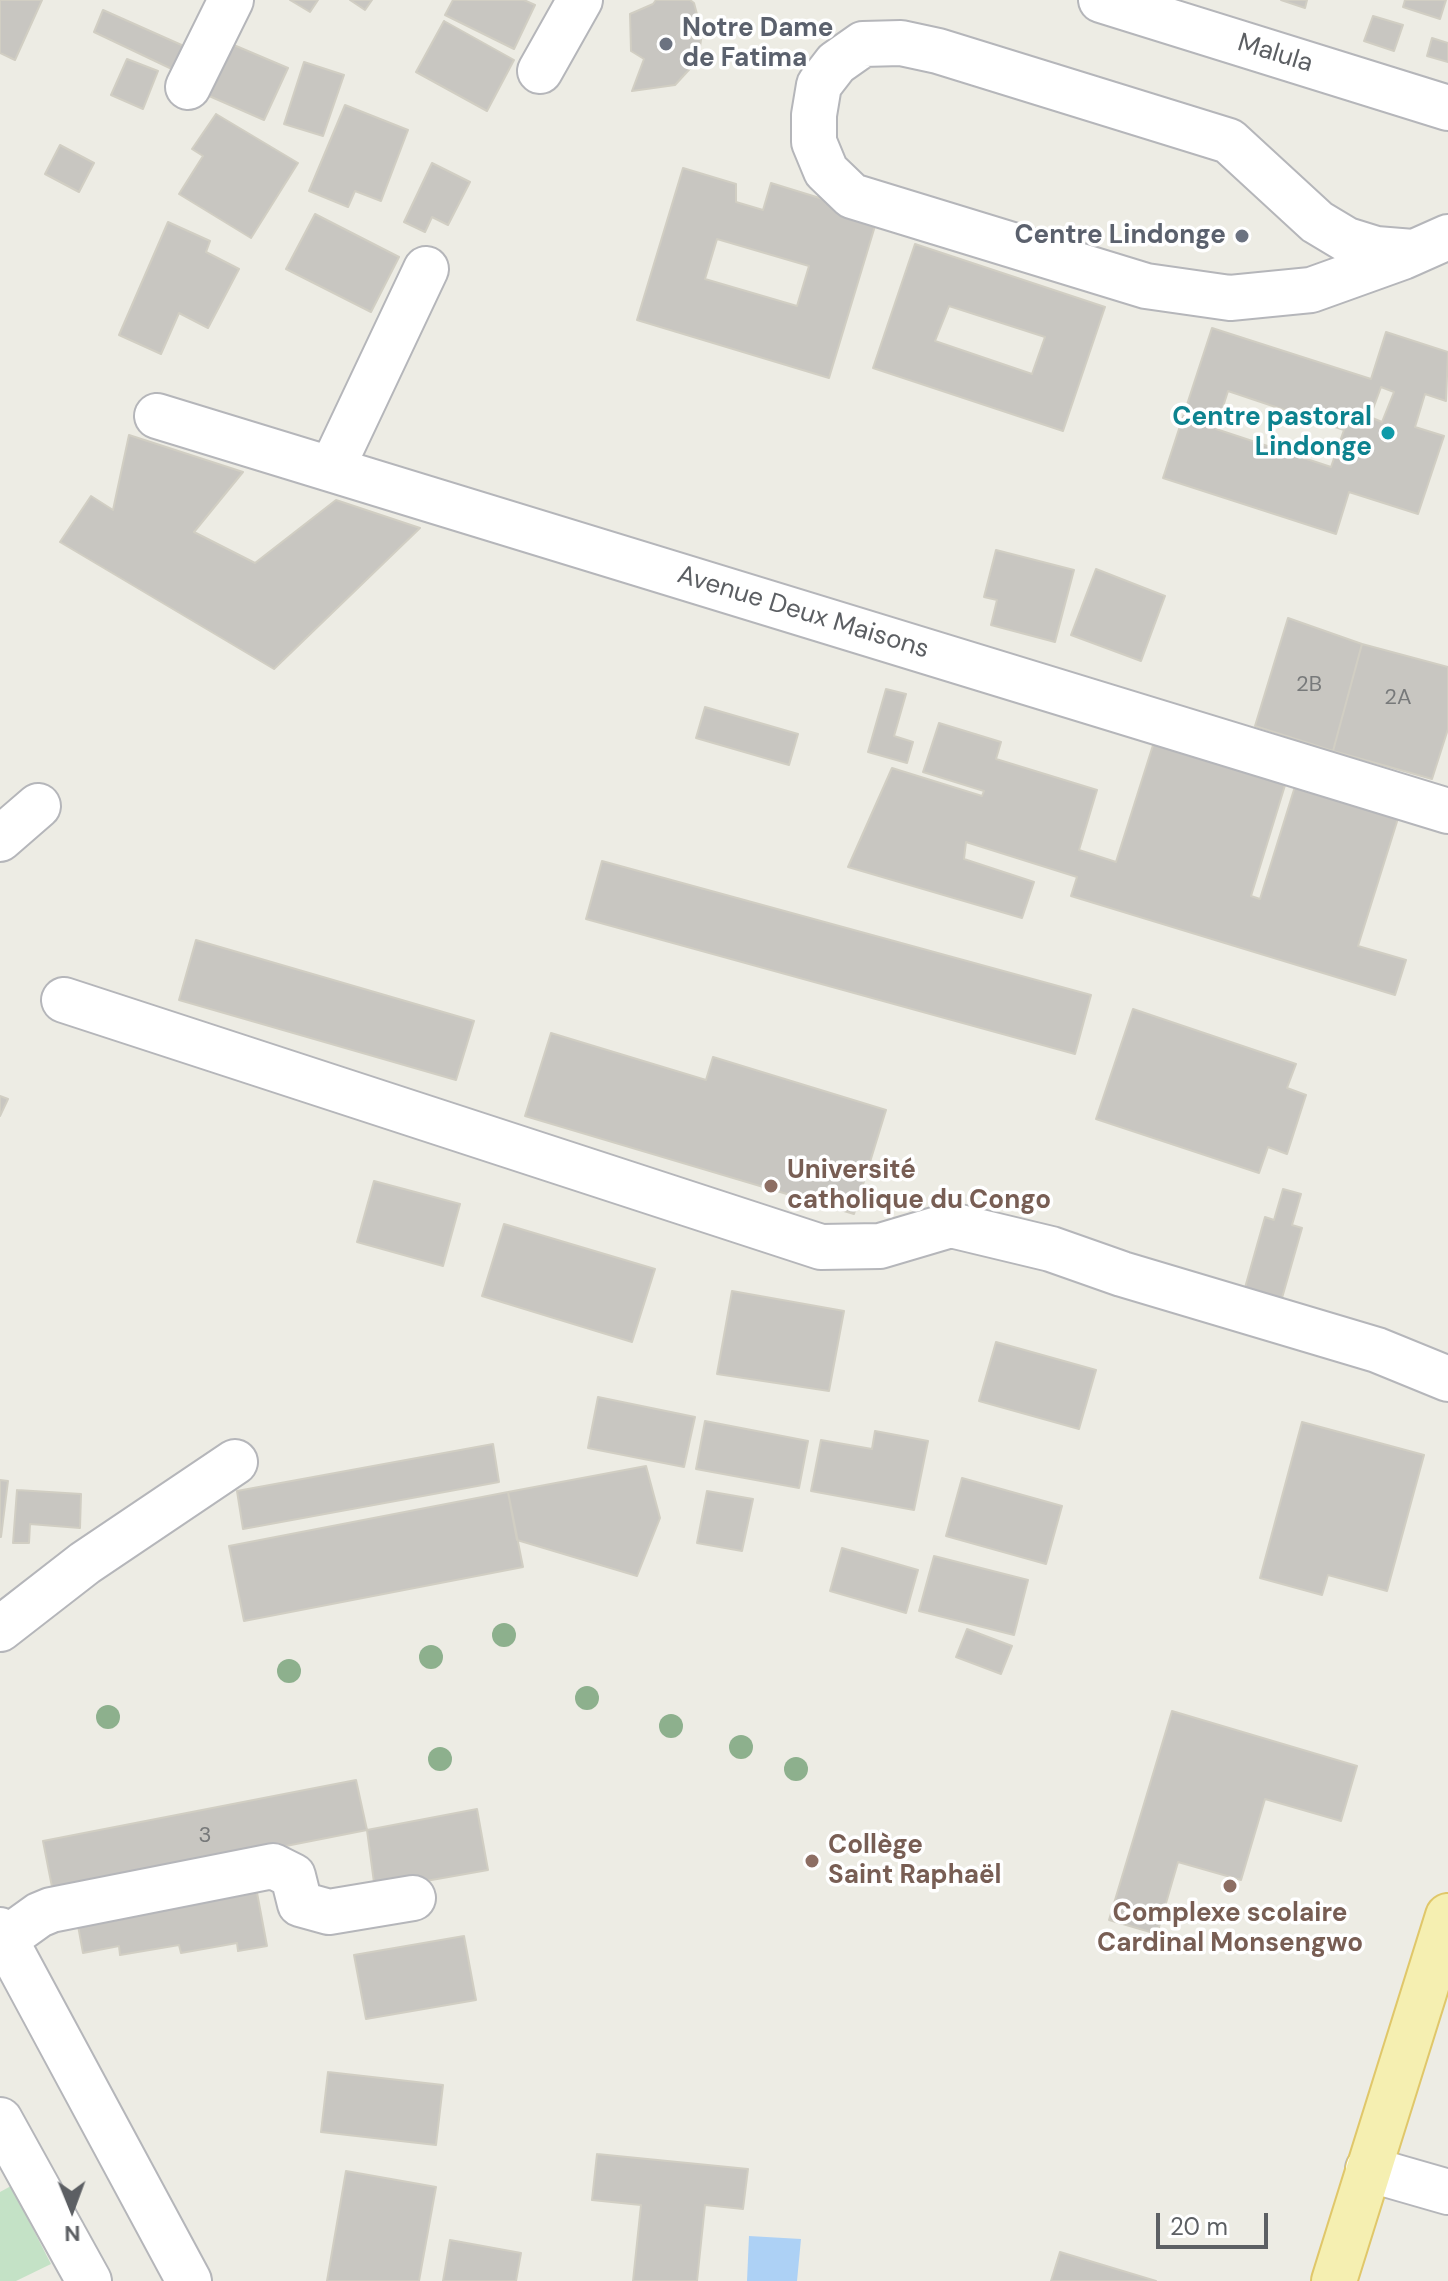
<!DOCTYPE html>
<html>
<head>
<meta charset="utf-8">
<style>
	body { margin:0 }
	#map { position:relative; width:1448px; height:2281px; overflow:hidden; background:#edece4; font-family:"DM Sans",sans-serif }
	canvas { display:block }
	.north { position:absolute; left:32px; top:2169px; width:80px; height:80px; -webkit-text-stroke:6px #fff; paint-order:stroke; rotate:179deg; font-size:22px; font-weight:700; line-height:32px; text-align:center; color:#5c5f63 }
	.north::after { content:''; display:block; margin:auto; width:28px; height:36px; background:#5c5f63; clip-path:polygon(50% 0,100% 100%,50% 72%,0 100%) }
	.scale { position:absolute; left:1156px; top:2213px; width:112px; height:36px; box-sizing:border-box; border:4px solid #5c5f63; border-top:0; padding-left:10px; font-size:24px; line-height:28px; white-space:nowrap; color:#5c5f63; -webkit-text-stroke:6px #fff; paint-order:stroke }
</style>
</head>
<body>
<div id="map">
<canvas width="1448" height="2281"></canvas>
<div class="north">N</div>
<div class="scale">20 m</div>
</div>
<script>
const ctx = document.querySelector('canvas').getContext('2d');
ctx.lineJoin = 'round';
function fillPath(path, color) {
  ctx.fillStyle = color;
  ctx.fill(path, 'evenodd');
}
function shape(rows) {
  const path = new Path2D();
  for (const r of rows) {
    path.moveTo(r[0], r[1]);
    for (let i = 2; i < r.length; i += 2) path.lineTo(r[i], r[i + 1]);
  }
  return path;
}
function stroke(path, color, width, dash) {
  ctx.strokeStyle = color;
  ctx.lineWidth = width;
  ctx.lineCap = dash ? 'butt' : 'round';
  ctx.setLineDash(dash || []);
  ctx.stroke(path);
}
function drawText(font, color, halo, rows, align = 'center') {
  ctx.font = font + ' "DM Sans",sans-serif';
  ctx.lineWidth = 7;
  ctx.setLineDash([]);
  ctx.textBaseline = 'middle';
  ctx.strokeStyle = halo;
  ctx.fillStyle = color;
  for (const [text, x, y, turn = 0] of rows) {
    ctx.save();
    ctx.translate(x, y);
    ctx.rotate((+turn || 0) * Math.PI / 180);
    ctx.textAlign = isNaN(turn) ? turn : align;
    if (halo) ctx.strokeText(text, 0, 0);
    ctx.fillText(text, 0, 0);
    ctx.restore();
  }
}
const green = shape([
	[11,2186,51,2264,16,2281,0,2281,0,2192]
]);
const water = shape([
	[749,2236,801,2239,797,2281,747,2281]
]);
const building = shape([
	[0,0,42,0,15,60,0,53,0,0],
	[290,0,318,0,310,12,290,0],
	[350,0,372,0,365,10,350,0],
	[453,0,524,0,535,5,514,49,445,15,453,0],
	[656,0,690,0,694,3,702,33,698,60,675,85,632,91,644,59,631,51,630,14,653,4,656,0],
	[1281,0,1307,0,1305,8,1281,0],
	[1405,0,1446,0,1440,19,1403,7,1405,0],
	[103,10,186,47,176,71,94,32,103,10],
	[1373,16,1403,25,1394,51,1364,41,1373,16],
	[444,21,514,60,487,111,416,72,444,21],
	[1432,38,1448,43,1448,62,1427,56,1432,38],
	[222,40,288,68,264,120,200,92,222,40],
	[127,59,158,71,143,109,111,95,127,59],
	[304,62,344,75,323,136,284,124,304,62],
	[345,105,408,130,381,201,355,191,348,207,309,191,345,105],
	[216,114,298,163,251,238,179,194,203,156,192,149,216,114],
	[60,145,94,163,79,192,45,174,60,145],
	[432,163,470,182,448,225,432,217,425,232,404,222,432,163],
	[683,168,736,184,736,202,763,210,771,183,878,216,829,378,637,320,683,168],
	[717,239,809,266,797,306,705,279,717,239],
	[315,214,399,257,371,312,286,269,315,214],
	[168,222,210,241,206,252,239,269,208,328,179,313,161,354,119,335,168,222],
	[915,244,1105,307,1063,431,873,368,915,244],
	[949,306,1045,337,1032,374,935,341,949,306],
	[1212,328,1371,379,1386,332,1448,352,1446,401,1425,394,1415,427,1444,436,1418,514,1349,492,1336,534,1163,478,1212,328],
	[1381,387,1394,392,1382,422,1370,417,1381,387],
	[1228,391,1344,430,1331,467,1216,429,1228,391],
	[129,435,243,472,194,532,255,563,336,500,420,528,274,669,60,542,91,496,113,510,129,435],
	[996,550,1074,570,1055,642,991,625,997,600,984,597,996,550],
	[1096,569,1165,596,1141,661,1071,635,1096,569],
	[1288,618,1362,644,1333,751,1255,726,1288,618],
	[1362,644,1448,667,1448,729,1432,779,1333,751,1362,644],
	[886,689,906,694,894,736,913,742,907,763,868,752,886,689],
	[705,707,798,734,789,765,696,738,705,707],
	[939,723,1001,742,996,759,1097,790,1079,850,1116,862,1154,742,1286,782,1251,896,1260,899,1297,780,1400,812,1358,946,1406,960,1395,995,1071,896,1077,877,966,842,964,859,1034,882,1022,918,848,867,892,768,982,796,984,791,923,772,939,723],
	[602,861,1091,995,1075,1054,586,919,602,861],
	[196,940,474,1021,456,1080,179,1000,196,940],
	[1133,1009,1296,1064,1287,1088,1306,1095,1287,1154,1268,1147,1259,1173,1096,1119,1133,1009],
	[551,1033,706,1080,713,1057,886,1110,854,1214,525,1116,551,1033],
	[0,1096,8,1099,0,1116,0,1096],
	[374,1181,460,1204,443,1266,357,1242,374,1181],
	[1283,1189,1301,1194,1292,1225,1302,1228,1276,1319,1239,1309,1265,1217,1274,1220,1283,1189],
	[504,1224,655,1269,632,1342,482,1296,504,1224],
	[732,1291,844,1311,829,1391,717,1374,732,1291],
	[996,1342,1096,1370,1079,1429,979,1401,996,1342],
	[598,1397,695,1417,684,1467,588,1448,598,1397],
	[705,1421,808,1441,799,1488,696,1469,705,1421],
	[1302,1422,1424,1455,1387,1591,1328,1575,1322,1595,1260,1578,1302,1422],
	[875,1431,928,1441,914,1510,811,1491,821,1440,872,1449,875,1431],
	[493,1444,499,1482,243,1529,237,1491,493,1444],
	[646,1466,660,1518,637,1576,517,1540,508,1492,646,1466],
	[962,1478,1062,1506,1046,1564,946,1536,962,1478],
	[0,1480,8,1481,1,1537,0,1537,0,1480],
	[17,1490,81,1494,80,1528,30,1524,29,1543,13,1543,17,1490],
	[707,1491,753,1499,742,1551,697,1543,707,1491],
	[508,1492,523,1567,244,1621,229,1546,508,1492],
	[842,1548,918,1570,906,1613,830,1591,842,1548],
	[934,1556,1028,1580,1014,1635,919,1611,934,1556],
	[967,1629,1012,1646,1001,1674,956,1657,967,1629],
	[1172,1711,1357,1766,1341,1821,1265,1799,1241,1880,1178,1862,1157,1934,1109,1920,1172,1711],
	[356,1780,367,1830,53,1892,43,1841,356,1780],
	[477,1809,488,1870,375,1890,367,1830,477,1809],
	[255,1882,267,1946,238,1951,237,1943,181,1953,179,1945,120,1955,119,1946,83,1953,75,1909,255,1882],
	[464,1936,476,2000,366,2019,354,1955,464,1936],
	[328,2072,443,2085,436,2145,321,2132,328,2072],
	[597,2154,748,2169,743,2209,705,2205,697,2281,633,2281,641,2205,592,2200,597,2154],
	[346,2171,436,2187,419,2281,327,2281,346,2171],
	[450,2240,521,2253,516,2281,443,2281,450,2240],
	[1060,2252,1156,2281,1051,2281,1060,2252]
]);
const minor = shape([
	[1101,0,1448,108],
	[540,71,580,0],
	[188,87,231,0],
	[1413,252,1376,249,1347,240,1317,222,1229,141,938,51,901,43,863,44,836,63,819,85,814,115,814,142,826,171,852,196,1146,286,1230,298,1311,290,1403,257,1448,237],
	[157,416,1448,811],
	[332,468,426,269],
	[0,839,38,806],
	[64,1000,821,1247,880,1246,951,1225,1051,1249,1122,1274,1377,1350,1448,1379],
	[0,1629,85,1563,235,1462],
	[0,1930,189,2281],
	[0,1943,39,1915,51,1910,273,1866,293,1876,300,1904,329,1912,413,1898],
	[0,2120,89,2281],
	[1368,2169,1448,2192]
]);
const major = shape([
	[1334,2281,1448,1916]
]);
const trees = [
	[504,1635],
	[431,1657],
	[289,1671],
	[587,1698],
	[108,1717],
	[671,1726],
	[741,1747],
	[440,1759],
	[796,1769]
];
const markers = [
	[666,44,8,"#6b7280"],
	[1242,236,8,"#6b7280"],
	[1388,433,8,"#0f9aa8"],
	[771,1186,8,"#8d6e63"],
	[812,1861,8,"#8d6e63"],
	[1230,1886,8,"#8d6e63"]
];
const numberNames = [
	["2B",1309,685],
	["2A",1398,698],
	["3",205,1836]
];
const worshipNames = [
	["Notre Dame",682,29],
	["de Fatima",682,59],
	["Centre Lindonge",1226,236,"right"]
];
const streetNames = [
	["Malula",1275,54,17],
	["Avenue Deux Maisons",803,613,17]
];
const cultureNames = [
	["Centre pastoral",1372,418],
	["Lindonge",1372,448]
];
const educationNames = [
	["Université",787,1171],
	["catholique du Congo",787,1201],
	["Collège",828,1846],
	["Saint Raphaël",828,1876],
	["Complexe scolaire",1230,1914,"center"],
	["Cardinal Monsengwo",1230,1944,"center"]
];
fillPath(green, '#c4e2c6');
fillPath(water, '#add1f5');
fillPath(building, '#c8c6c1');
stroke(building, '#d1cec3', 2);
stroke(minor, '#b5b6ba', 48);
stroke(major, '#e0c76a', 48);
stroke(minor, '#fff', 44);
stroke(major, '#f5efb1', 44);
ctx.fillStyle = '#8db08d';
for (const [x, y] of trees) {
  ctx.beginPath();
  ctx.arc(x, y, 12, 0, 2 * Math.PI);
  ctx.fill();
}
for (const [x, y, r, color] of markers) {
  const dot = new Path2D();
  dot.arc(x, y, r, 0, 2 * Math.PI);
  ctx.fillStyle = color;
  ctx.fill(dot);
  stroke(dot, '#fff', 3);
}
drawText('22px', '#77797a', null, numberNames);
drawText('bold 26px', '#5b616d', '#fff', worshipNames, 'left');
drawText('26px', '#5c5f63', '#fff', streetNames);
drawText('bold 26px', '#0d838f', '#fff', cultureNames, 'right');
drawText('bold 26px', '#785e54', '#fff', educationNames, 'left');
</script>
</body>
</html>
